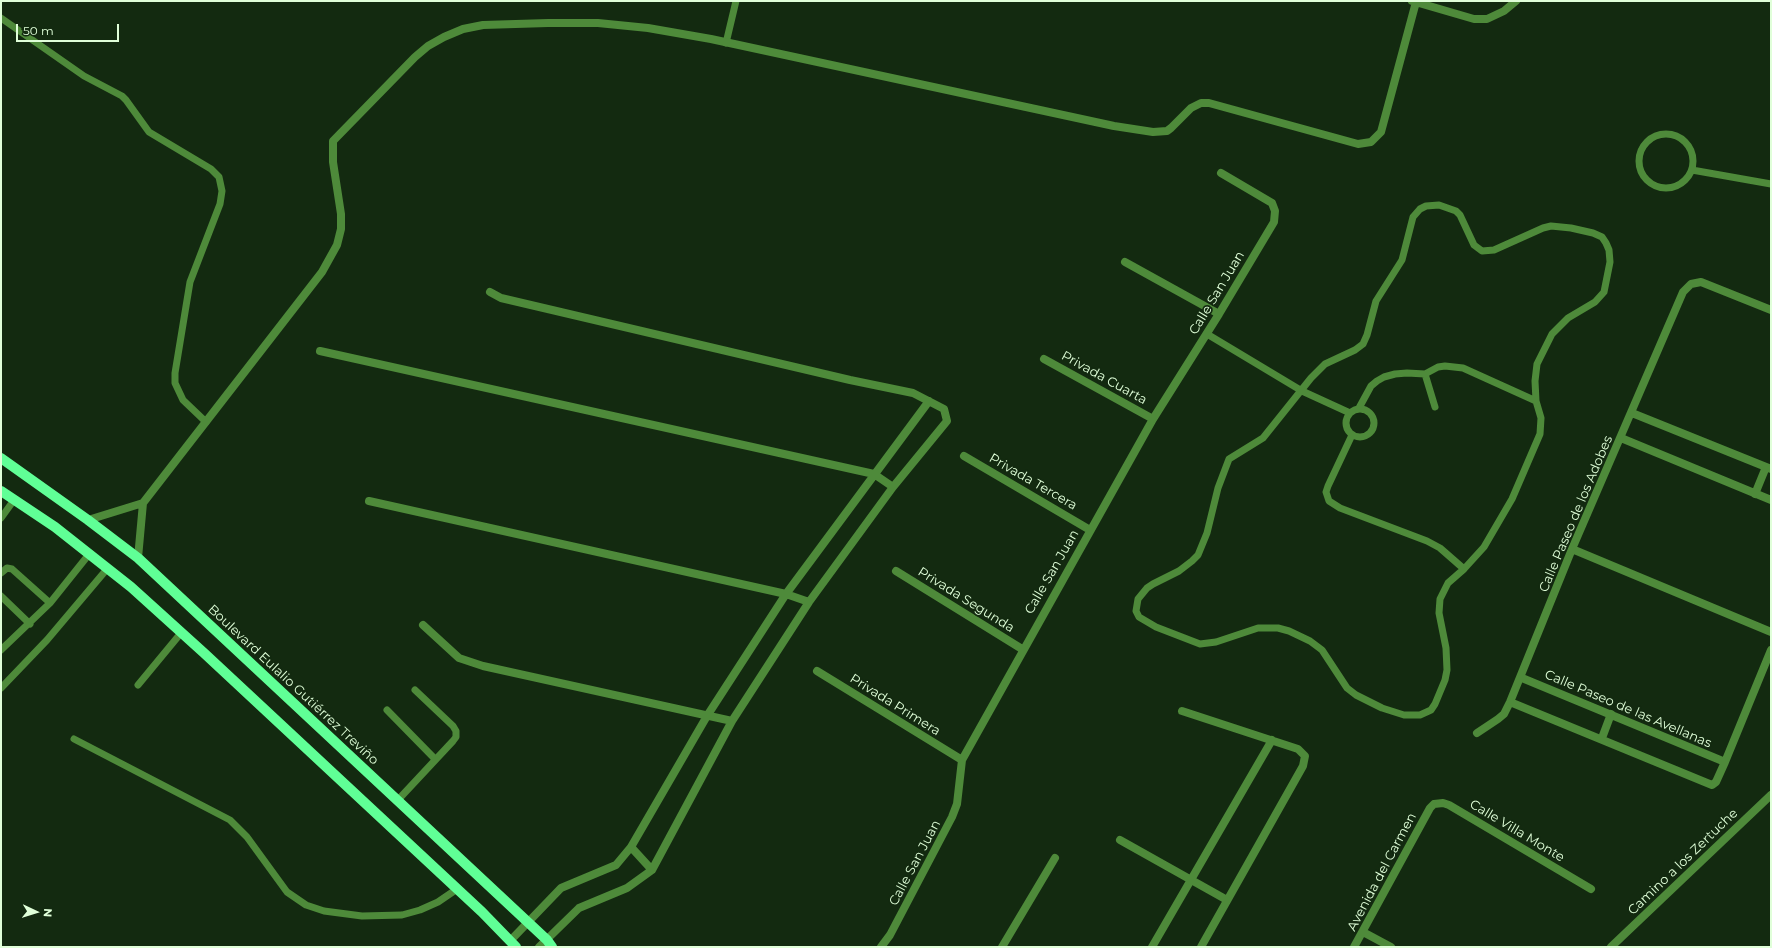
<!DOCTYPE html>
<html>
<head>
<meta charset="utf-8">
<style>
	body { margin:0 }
	#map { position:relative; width:1772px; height:948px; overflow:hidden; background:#132a10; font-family:Montserrat,sans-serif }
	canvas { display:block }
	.frame { position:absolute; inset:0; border:2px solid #e0ffd9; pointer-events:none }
	.north { position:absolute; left:16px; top:892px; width:40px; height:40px; -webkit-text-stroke:3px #132a10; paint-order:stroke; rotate:94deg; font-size:11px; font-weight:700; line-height:16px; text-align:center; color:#e0ffd9 }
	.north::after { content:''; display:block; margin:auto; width:14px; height:18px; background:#e0ffd9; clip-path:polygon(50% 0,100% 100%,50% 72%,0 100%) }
	.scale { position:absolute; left:16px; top:24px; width:103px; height:18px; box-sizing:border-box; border:2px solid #e0ffd9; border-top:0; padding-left:5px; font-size:12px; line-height:14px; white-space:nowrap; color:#e0ffd9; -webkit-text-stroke:3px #132a10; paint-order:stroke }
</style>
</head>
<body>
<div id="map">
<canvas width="1772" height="948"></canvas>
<div class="frame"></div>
<div class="north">N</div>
<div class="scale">50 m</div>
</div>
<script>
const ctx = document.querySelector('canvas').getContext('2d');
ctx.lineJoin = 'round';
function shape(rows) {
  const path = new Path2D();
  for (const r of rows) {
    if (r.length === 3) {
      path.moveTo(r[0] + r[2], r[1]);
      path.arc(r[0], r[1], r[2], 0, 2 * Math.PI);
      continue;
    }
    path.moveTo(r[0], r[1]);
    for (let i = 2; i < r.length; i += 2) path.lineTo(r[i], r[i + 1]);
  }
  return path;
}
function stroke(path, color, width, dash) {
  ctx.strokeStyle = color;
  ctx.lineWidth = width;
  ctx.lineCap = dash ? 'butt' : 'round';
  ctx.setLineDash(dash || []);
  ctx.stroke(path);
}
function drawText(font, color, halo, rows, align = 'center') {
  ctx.font = font + ' Montserrat,sans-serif';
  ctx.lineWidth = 3.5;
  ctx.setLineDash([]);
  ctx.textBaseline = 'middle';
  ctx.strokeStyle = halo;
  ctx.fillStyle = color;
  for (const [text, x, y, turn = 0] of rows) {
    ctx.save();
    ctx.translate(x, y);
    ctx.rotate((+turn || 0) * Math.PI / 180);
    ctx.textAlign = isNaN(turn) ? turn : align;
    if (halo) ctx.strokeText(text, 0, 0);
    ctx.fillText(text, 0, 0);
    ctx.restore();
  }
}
const service = shape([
	[1,18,84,76,122,96,126,100,149,132,211,169,219,177,222,191,220,204,190,282,175,373,175,383,183,400,206,422],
	[726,43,736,1],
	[1666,161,27],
	[1692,170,1771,184],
	[1207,334,1302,391,1350,413],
	[1359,408,1371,386,1377,381,1384,377,1395,374,1407,373,1425,374,1435,407],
	[1360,423,14],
	[1352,435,1328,486,1326,492,1329,501,1340,508,1427,541,1440,548,1464,569,1484,547,1512,499,1540,434,1541,418,1536,401,1463,368,1445,366,1438,367,1425,374],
	[1,518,14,500],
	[1464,569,1448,583,1440,599,1439,613,1446,648,1447,670,1445,680,1435,704,1431,710,1420,715,1404,715,1382,708,1356,695,1347,688,1322,650,1310,641,1289,631,1278,628,1258,628,1216,642,1200,644,1156,627,1139,617,1136,611,1138,599,1147,588,1153,584,1179,571,1192,561,1198,555,1207,533,1218,488,1229,459,1263,438,1311,378,1325,364,1355,350,1363,344,1367,335,1376,301,1402,260,1413,217,1420,209,1426,206,1439,205,1456,211,1460,215,1474,245,1482,251,1494,250,1543,228,1551,226,1571,228,1593,233,1602,237,1606,243,1609,250,1610,262,1604,292,1595,302,1568,318,1552,334,1537,364,1535,381,1536,401],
	[1,573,7,568,12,569,50,603],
	[1,596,30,624],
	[1,650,50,603,90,553],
	[138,685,181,633],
	[1,688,47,640,107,569],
	[387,710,435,759],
	[74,739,230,820,247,837,287,892,306,905,324,911,362,916,402,915,420,910,438,902,457,889],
	[397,801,453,741,456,737,456,731,453,726,415,690]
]);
const minor = shape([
	[1412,1,1474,19,1487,19,1504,11,1516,1],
	[1125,262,1219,314],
	[490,292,501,298,850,380,913,393,944,409,947,421,893,487,809,602,732,721,652,870,627,888,579,908,539,947],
	[320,351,874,474,893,487],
	[1044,359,1153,419],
	[1632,413,1771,469],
	[1621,438,1771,500],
	[964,456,1090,530],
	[1755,494,1766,467],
	[369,501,786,594,809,602],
	[88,520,143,503],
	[1572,549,1771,632],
	[138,558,143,503,322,272,337,245,341,229,341,214,333,162,333,141,415,57,428,46,444,37,463,29,483,25,548,23,598,23,648,28,711,39,1114,126,1153,132,1167,131,1171,128,1191,108,1201,103,1209,103,1358,144,1371,142,1381,132,1416,2],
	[896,571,1022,649],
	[423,625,459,658,483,666,732,721],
	[817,671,962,760],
	[1522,678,1725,762],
	[1510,702,1712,785,1716,782,1725,762,1771,650],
	[1182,711,1298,749,1305,756,1303,766,1201,947],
	[1477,733,1498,719,1504,714,1510,702,1572,549,1683,292,1691,284,1701,282,1771,310],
	[1602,738,1611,714],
	[1120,840,1227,900],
	[631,847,652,870],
	[1363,932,1391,947],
	[510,941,561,888,616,865,631,847,707,716,786,594,929,401],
	[881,947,890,935,952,817,957,804,962,760,1153,419,1219,314,1274,222,1275,211,1272,203,1221,173],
	[1002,947,1055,858],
	[1152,947,1272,740],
	[1354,947,1430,808,1434,804,1443,803,1449,805,1591,889],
	[1611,947,1771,795]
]);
const primary = shape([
	[1,458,88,520,138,558,547,940,552,947],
	[1,491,55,527,131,587,204,653,482,912,516,947]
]);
const streetNames = [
	["Calle San Juan",1217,293,-59],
	["Privada Cuarta",1104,378,29],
	["Privada Tercera",1033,482,30],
	["Calle Paseo de los Adobes",1576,514,-67],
	["Calle San Juan",1052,572,-60],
	["Privada Segunda",966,600,32],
	["Boulevard Eulalio Gutiérrez Treviño",293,685,43],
	["Privada Primera",895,705,32],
	["Calle Paseo de las Avellanas",1628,709,23],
	["Calle Villa Monte",1517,831,31],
	["Camino a los Zertuche",1683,862,-44],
	["Calle San Juan",915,863,-62],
	["Avenida del Carmen",1382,872,-62]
];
stroke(service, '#4e8a3a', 7);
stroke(minor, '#4e8a3a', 8);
stroke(primary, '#60ff96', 10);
drawText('13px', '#e0ffd9', '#132a10', streetNames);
</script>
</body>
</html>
